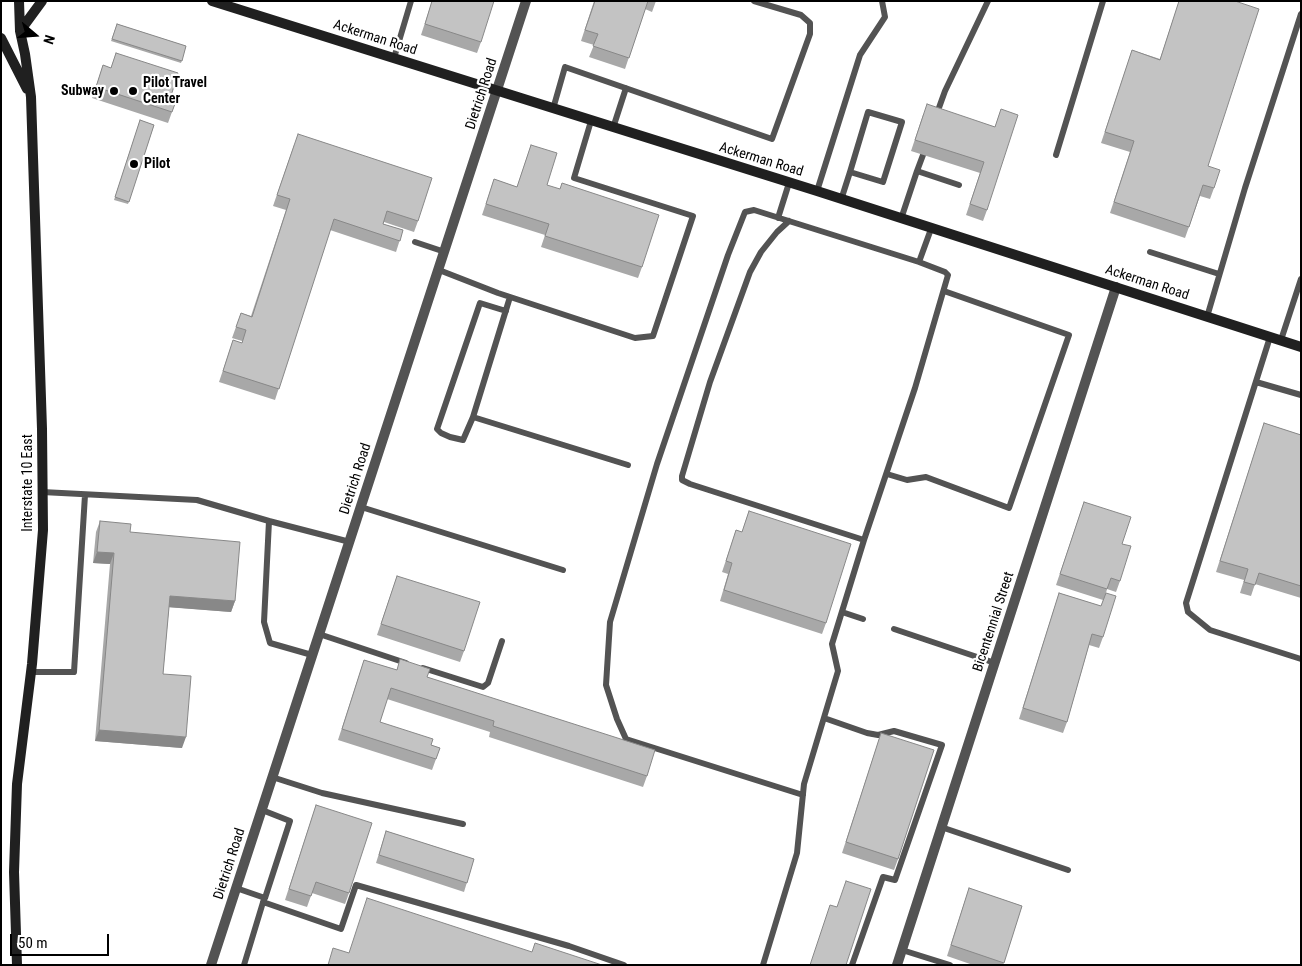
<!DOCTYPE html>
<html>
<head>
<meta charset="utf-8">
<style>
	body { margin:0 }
	#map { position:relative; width:1302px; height:966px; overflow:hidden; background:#fff; font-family:"Roboto Condensed",sans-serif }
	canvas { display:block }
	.frame { position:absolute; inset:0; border:2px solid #000; pointer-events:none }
	.north { position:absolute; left:10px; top:10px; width:50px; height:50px; -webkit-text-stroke:4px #fff; paint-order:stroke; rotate:108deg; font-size:14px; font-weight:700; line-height:20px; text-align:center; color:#000 }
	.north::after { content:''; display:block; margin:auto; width:18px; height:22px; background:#000; clip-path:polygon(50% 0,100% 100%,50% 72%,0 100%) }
	.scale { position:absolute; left:10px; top:934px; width:99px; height:22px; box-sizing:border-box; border:2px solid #000; border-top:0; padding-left:6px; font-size:15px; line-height:18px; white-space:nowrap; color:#000; -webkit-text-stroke:4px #fff; paint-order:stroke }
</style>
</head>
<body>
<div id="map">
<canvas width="1302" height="966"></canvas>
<div class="frame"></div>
<div class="north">N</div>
<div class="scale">50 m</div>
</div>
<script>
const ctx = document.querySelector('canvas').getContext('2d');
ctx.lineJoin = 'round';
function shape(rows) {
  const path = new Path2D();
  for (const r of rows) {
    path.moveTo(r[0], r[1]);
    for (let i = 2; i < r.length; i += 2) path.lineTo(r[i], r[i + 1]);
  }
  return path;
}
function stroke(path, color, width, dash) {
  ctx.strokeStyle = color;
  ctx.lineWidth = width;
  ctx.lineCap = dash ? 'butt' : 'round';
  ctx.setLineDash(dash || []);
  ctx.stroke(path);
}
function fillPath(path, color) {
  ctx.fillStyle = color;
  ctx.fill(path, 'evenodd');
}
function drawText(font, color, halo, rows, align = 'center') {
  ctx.font = font + ' "Roboto Condensed",sans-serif';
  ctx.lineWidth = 4.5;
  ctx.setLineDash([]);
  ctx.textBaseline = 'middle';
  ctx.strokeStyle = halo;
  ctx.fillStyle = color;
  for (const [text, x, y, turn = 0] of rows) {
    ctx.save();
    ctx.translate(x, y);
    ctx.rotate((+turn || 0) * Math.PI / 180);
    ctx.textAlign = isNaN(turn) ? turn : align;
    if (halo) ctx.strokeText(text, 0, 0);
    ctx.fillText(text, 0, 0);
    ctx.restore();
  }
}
const lane = shape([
	[394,58,411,1],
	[553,109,565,67,772,139,810,34,810,23,801,15,754,1],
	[936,116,945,91,988,1],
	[613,128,626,88],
	[1056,155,1103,1],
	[917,171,923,155],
	[817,191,860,55,885,17,882,1],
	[841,200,850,172,868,112,902,122,883,182,850,172],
	[778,218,789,183],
	[901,219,917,171,959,185],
	[789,221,777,232,761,252,750,272,710,382,682,476,682,480,690,484,864,540,915,388,948,275,945,272,919,262,754,210,745,212,728,255,657,464,610,622,606,685,617,719,626,739,803,795],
	[415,242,445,252],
	[1150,252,1219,274],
	[919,262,931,229],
	[439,270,498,293,635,338,653,336,693,216,574,178,591,121],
	[510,297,473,417,628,465],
	[1207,317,1245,188,1301,14],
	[1270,337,1186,603,1188,612,1210,630,1301,659],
	[1281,340,1301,279],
	[1256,382,1301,395],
	[473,417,463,440,450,437,441,433,437,429,480,303,506,311],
	[887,474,907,480,926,477,1009,508,1069,335,944,291],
	[42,492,197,500,269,521],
	[361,507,563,570],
	[842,612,863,619],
	[894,629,995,663],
	[319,634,406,663],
	[312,655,270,643,264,622,269,521,350,542],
	[423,668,483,687,488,683,502,641],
	[31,672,74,672,85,495],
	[824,718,867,733,878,735,894,731,942,745,895,880,883,877,852,965],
	[272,777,322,793,463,824],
	[941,827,1068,870],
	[236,888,265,898,290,821,262,810],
	[263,902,341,929,356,885,569,946,624,965],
	[902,950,950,965],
	[244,965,264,899],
	[763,965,797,853,804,784,838,671,832,644,864,540]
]);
const street = shape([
	[211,965,526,1],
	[897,965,1116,287]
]);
const secondary = shape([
	[212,1,817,191,1301,347],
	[20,31,42,1],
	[1,38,27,89],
	[17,965,14,872,17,784,32,664,43,530,42,429,31,97,25,54,20,31,19,1]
]);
const wall = shape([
	[432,1,481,42,477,53,421,35],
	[594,1,656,1,652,12,645,9,625,69,589,57,594,45,581,41],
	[1179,1,1235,1,1208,166,1214,188,1210,199,1200,196,1185,238,1110,213,1130,152,1101,143,1132,50,1160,59],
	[117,24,186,46,181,63,111,41],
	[116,53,171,96,177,98,168,123,92,98,103,65,111,68],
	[1001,109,987,210,983,221,966,215,980,173,911,151,923,115,995,127],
	[140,120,154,125,128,204,114,200],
	[294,145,418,221,414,232,384,222,383,224,403,230,396,252,330,230,275,400,219,382,233,340,242,343,242,341,232,338,241,313,251,316,286,210,273,206],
	[531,145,547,185,642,267,638,278,541,247,545,235,482,215,494,179,517,187],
	[1264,423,1301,435,1301,598,1255,584,1251,596,1240,593,1244,580,1216,572],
	[1084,502,1122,544,1120,581,1116,592,1107,589,1106,593,1103,637,1099,648,1089,645,1067,722,1063,733,1019,719,1059,593,1101,606,1103,600,1056,585],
	[749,511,826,623,822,634,720,601,728,574,722,572,736,530,742,532],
	[100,521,130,532,235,601,231,612,169,607,163,674,182,748,95,741,110,564,93,563,96,532],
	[397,576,464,651,460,662,377,635],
	[400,659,427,677,647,776,643,787,489,737,490,732,387,699,380,722,431,745,440,748,432,770,338,740,364,660,397,670],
	[881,733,898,859,894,870,842,853],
	[316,805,349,893,345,904,312,893,307,907,285,900],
	[386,831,474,859,464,892,376,863],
	[969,888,1022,906,1003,965,973,965,947,956]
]);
const shadedWall = shape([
	[97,552,114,553,110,564,93,563],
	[170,596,235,601,231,612,166,607],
	[99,730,186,737,182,748,95,741]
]);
const building = shape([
	[432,1,494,1,481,42,425,24,432,1],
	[595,1,648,1,629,58,593,46,598,34,585,30,595,1],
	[1179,1,1235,1,1259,9,1208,166,1220,170,1214,188,1203,185,1189,227,1114,202,1134,141,1105,132,1132,50,1160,60,1179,1],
	[117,24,186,46,182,61,112,39,117,24],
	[116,53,178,73,171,96,177,98,172,112,96,87,103,65,111,68,116,53],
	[927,104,995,127,1001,109,1018,115,987,210,970,204,984,162,915,140,927,104],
	[140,120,154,125,129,202,115,197,140,120],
	[298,134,432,178,418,221,387,211,383,224,403,230,400,241,334,219,279,389,223,371,233,340,242,343,246,330,236,327,241,313,252,317,290,199,277,195,298,134],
	[531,145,557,153,547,185,560,189,562,183,659,215,642,267,545,236,549,224,486,204,494,179,517,187,531,145],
	[1264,423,1301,435,1301,586,1259,573,1255,585,1244,582,1248,569,1220,561,1264,423],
	[1084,502,1131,517,1122,544,1131,546,1120,581,1111,578,1107,589,1060,574,1084,502],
	[749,511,851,544,826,623,724,590,732,563,726,561,736,530,742,532,749,511],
	[100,521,131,524,130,532,240,542,235,601,170,596,163,674,191,676,186,737,99,730,114,553,97,552,100,521],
	[397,576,480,602,464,651,381,624,397,576],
	[1059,593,1101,606,1106,593,1116,596,1103,637,1092,634,1067,722,1023,708,1059,593],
	[400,659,430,669,427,677,655,750,647,776,493,726,494,721,391,688,380,722,433,739,431,745,440,748,436,759,342,729,364,660,397,670,400,659],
	[881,733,934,750,898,859,846,842,881,733],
	[316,805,372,823,349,893,316,882,311,896,289,889,316,805],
	[386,831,474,859,467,883,379,855,386,831],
	[846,881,871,889,846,965,810,965,830,905,837,907,846,881],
	[969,888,1022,906,1004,963,951,945,969,888],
	[367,898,532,952,535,943,602,965,328,965,333,948,349,953,367,898]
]);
const markers = [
	[114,91,5,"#000"],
	[133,91,5,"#000"],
	[134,164,5,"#000"]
];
const streetNames = [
	["Ackerman Road",375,38,18],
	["Dietrich Road",482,94,-72],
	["Ackerman Road",761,160,17],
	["Ackerman Road",1147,283,18],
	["Dietrich Road",356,479,-72],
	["Interstate 10 East",28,483,-90],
	["Bicentennial Street",994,622,-72],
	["Dietrich Road",230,864,-72]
];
const poiNames = [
	["Pilot Travel",143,83],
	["Center",143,99],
	["Subway",104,91,"right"],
	["Pilot",144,164]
];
stroke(lane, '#535353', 6);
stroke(street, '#535353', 10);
stroke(secondary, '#202020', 10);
fillPath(wall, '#a8a8a8');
fillPath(shadedWall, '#888');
fillPath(building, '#c3c3c3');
stroke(building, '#888', 1);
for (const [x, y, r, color] of markers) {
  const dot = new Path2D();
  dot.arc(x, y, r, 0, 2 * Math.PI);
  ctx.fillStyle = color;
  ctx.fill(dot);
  stroke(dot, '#fff', 2);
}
drawText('14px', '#000', '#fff', streetNames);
drawText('bold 14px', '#000', '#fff', poiNames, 'left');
</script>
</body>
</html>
